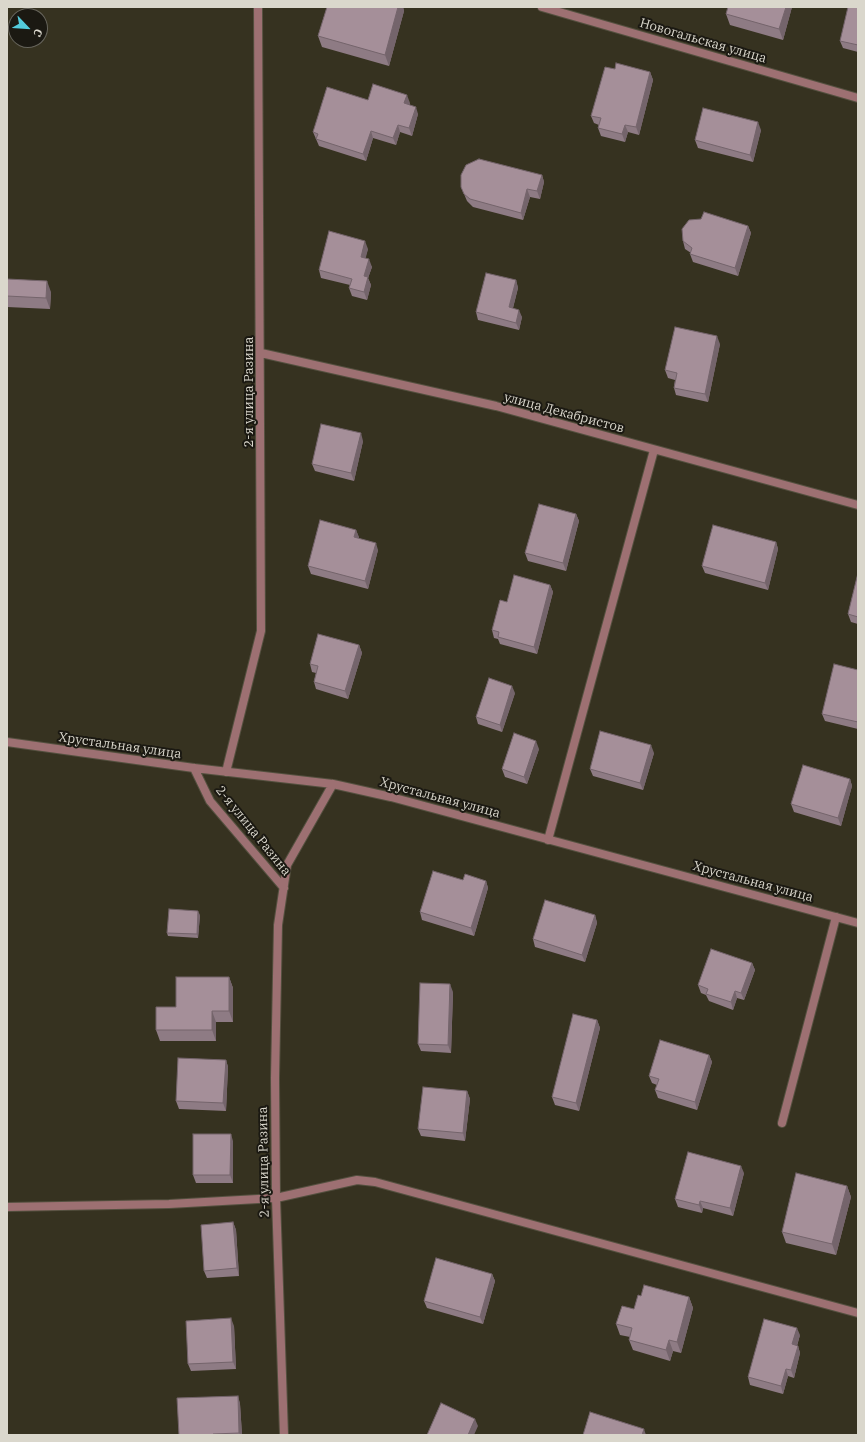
<!DOCTYPE html>
<html>
<head>
<meta charset="utf-8">
<style>
	body { margin:0 }
	#map { position:relative; width:865px; height:1442px; overflow:hidden; background:#363220; font-family:"IBM Plex Serif",serif }
	canvas { display:block }
	.frame { position:absolute; inset:0; border:8px solid #dad7cc; pointer-events:none }
	.north { position:absolute; left:8px; top:8px; width:40px; height:40px; box-sizing:border-box; background:#1b1912; border:1px solid #67655c; border-radius:50%; rotate:115deg; font-size:11px; font-weight:700; line-height:16px; text-align:center; color:#dad7cc }
	.north::after { content:''; display:block; margin:auto; width:14px; height:18px; background:#53cbdb; clip-path:polygon(50% 0,100% 100%,50% 72%,0 100%) }
</style>
</head>
<body>
<div id="map">
<canvas width="865" height="1442"></canvas>
<div class="frame"></div>
<div class="north">С</div>
</div>
<script>
const ctx = document.querySelector('canvas').getContext('2d');
ctx.lineJoin = 'round';
function shape(rows) {
  const path = new Path2D();
  for (const r of rows) {
    path.moveTo(r[0], r[1]);
    for (let i = 2; i < r.length; i += 2) path.lineTo(r[i], r[i + 1]);
  }
  return path;
}
function stroke(path, color, width, dash) {
  ctx.strokeStyle = color;
  ctx.lineWidth = width;
  ctx.lineCap = dash ? 'butt' : 'round';
  ctx.setLineDash(dash || []);
  ctx.stroke(path);
}
function fillPath(path, color) {
  ctx.fillStyle = color;
  ctx.fill(path, 'evenodd');
}
function drawText(font, color, halo, rows, align = 'center') {
  ctx.font = font + ' "IBM Plex Serif",serif';
  ctx.lineWidth = 4;
  ctx.setLineDash([]);
  ctx.textBaseline = 'middle';
  ctx.strokeStyle = halo;
  ctx.fillStyle = color;
  for (const [text, x, y, turn = 0] of rows) {
    ctx.save();
    ctx.translate(x, y);
    ctx.rotate((+turn || 0) * Math.PI / 180);
    ctx.textAlign = isNaN(turn) ? turn : align;
    if (halo) ctx.strokeText(text, 0, 0);
    ctx.fillText(text, 0, 0);
    ctx.restore();
  }
}
const lane = shape([
	[782,1123,836,917],
	[7,1207,169,1204,276,1198,357,1180,375,1182,858,1313]
]);
const street = shape([
	[542,7,858,98],
	[261,353,496,406,858,505],
	[7,742,194,768,333,784,391,797,858,923],
	[194,768,210,801,284,888],
	[226,772,261,631,258,7],
	[548,840,654,450],
	[284,1435,276,1198,275,1078,278,925,287,865,333,784]
]);
const wall = shape([
	[327,7,403,7,404,11,389,66,322,47,318,36],
	[792,7,783,40,730,25,726,14],
	[858,7,858,52,843,48,840,41],
	[615,69,650,72,653,80,639,135,628,132,625,142,601,136,598,128,599,125,594,123,591,116],
	[368,100,410,103,409,105,418,114,412,136,400,132,396,145,373,138,366,161,319,146,313,132],
	[761,130,753,162,698,148,695,140],
	[542,175,544,182,540,199,530,197,523,220,473,207,467,201,461,187],
	[748,226,751,233,738,276,693,262,690,254,691,253,685,249,683,241],
	[368,249,365,258,372,267,368,278,371,285,367,300,352,296,349,288,350,285,321,278,319,270],
	[7,279,51,292,50,309,7,307],
	[516,280,518,288,513,308,522,317,519,330,478,320,476,312],
	[720,344,708,402,676,395,674,388,675,380,668,378,665,370],
	[363,441,354,481,315,471,312,464],
	[576,514,579,521,566,571,528,561,525,553],
	[356,530,359,538,378,550,368,589,311,574,308,566],
	[776,542,778,549,768,590,705,573,702,566],
	[858,573,858,624,851,622,848,614],
	[550,585,553,592,537,654,500,644,498,639,494,638,492,630,507,602],
	[359,645,362,653,348,699,316,689,314,682,316,673,312,672,310,664],
	[858,670,858,729,825,721,822,714],
	[515,693,502,732,478,724,476,717],
	[539,749,527,784,505,777,502,769],
	[654,753,643,790,593,776,590,769],
	[850,779,852,786,841,826,794,812,791,804],
	[486,881,488,888,474,936,422,920,420,912],
	[200,915,198,938,168,936,167,933],
	[595,915,597,923,585,962,535,947,533,939],
	[752,963,755,970,744,1000,737,998,733,1010,709,1001,706,995,701,993,698,985],
	[229,977,233,988,233,1022,216,1022,216,1041,160,1041,156,1030,176,1007],
	[453,992,451,1053,421,1051,418,1044],
	[597,1020,600,1028,579,1111,555,1105,552,1097],
	[709,1055,712,1062,697,1110,658,1098,655,1090,657,1085,652,1083,649,1076],
	[226,1060,228,1067,226,1111,179,1109,176,1101],
	[467,1091,470,1099,465,1141,421,1136,418,1129],
	[233,1141,233,1183,196,1183,193,1175],
	[744,1173,733,1216,703,1208,702,1213,678,1207,675,1199],
	[847,1186,851,1197,836,1255,786,1243,782,1232],
	[233,1222,236,1230,239,1276,207,1278,204,1271],
	[492,1274,495,1281,483,1324,427,1308,424,1301],
	[641,1296,689,1297,693,1308,681,1353,673,1351,670,1361,633,1350,629,1340,630,1337,620,1335,616,1324,634,1309],
	[234,1326,236,1369,191,1371,188,1364],
	[800,1335,797,1346,798,1346,800,1353,794,1378,788,1376,783,1394,750,1385,748,1377],
	[238,1396,240,1404,242,1435,179,1435]
]);
const shadedWall = shape([
	[398,7,403,7,404,11,389,66,385,55],
	[786,7,792,7,783,40,779,29],
	[650,72,653,80,639,135,636,127],
	[407,95,410,103,407,111,404,103],
	[416,107,418,114,412,136,409,128],
	[758,122,761,130,753,162,750,155],
	[398,125,400,132,396,145,393,138],
	[625,125,628,132,625,142,622,134],
	[371,131,373,138,366,161,363,154],
	[542,175,544,182,540,199,537,191],
	[527,189,530,197,523,220,521,213],
	[748,226,751,233,738,276,735,268],
	[365,241,368,249,364,265,361,257],
	[369,259,372,267,368,278,371,285,367,300,364,292,364,276],
	[516,280,518,288,511,315,509,307],
	[47,281,51,292,50,309,46,298],
	[519,310,522,317,519,330,516,323],
	[717,336,720,344,708,402,705,394],
	[361,433,363,441,354,481,351,473],
	[576,514,579,521,566,571,563,563],
	[356,530,359,537,357,544,354,537],
	[776,542,778,549,768,590,765,583],
	[376,543,378,550,368,589,365,581],
	[550,585,553,592,537,654,534,647],
	[359,645,362,653,348,699,345,691],
	[512,686,515,693,502,732,500,725],
	[536,741,539,749,527,784,524,777],
	[651,745,654,753,643,790,640,783],
	[850,779,852,786,841,826,838,818],
	[486,881,488,888,474,936,471,928],
	[198,911,200,915,198,938,197,934],
	[595,915,597,923,585,962,582,955],
	[752,963,755,970,744,1000,741,993],
	[229,977,233,988,233,1022,229,1011],
	[450,984,453,992,451,1053,448,1045],
	[735,991,737,998,733,1010,731,1002],
	[212,1011,216,1022,216,1041,212,1030],
	[597,1020,600,1028,579,1111,576,1103],
	[709,1055,712,1062,697,1110,695,1102],
	[226,1060,228,1067,226,1111,223,1103],
	[467,1091,470,1099,465,1141,463,1133],
	[231,1134,233,1141,233,1183,230,1175],
	[741,1166,744,1173,733,1216,730,1208],
	[847,1186,851,1197,836,1255,832,1244],
	[700,1201,703,1208,702,1213,699,1205],
	[233,1222,236,1230,239,1276,237,1268],
	[492,1274,495,1281,483,1324,480,1317],
	[689,1297,693,1308,681,1353,677,1342],
	[231,1318,234,1326,236,1369,233,1362],
	[797,1328,800,1335,795,1352,792,1344],
	[669,1340,673,1351,670,1361,666,1350],
	[798,1346,800,1353,794,1378,791,1370],
	[786,1369,788,1376,783,1394,781,1386],
	[238,1396,240,1404,242,1435,240,1435,239,1433],
	[475,1419,478,1426,474,1435,468,1435],
	[644,1429,646,1435,642,1435]
]);
const building = shape([
	[327,7,398,7,385,55,318,36,327,7],
	[728,7,786,7,779,29,726,14,728,7],
	[848,7,858,7,858,45,840,41,848,7],
	[616,63,650,72,636,127,625,125,622,134,598,128,601,118,591,116,605,67,615,69,616,63],
	[373,84,407,95,404,103,416,107,409,128,398,125,393,138,371,131,363,154,316,139,318,134,313,132,327,87,368,100,373,84],
	[703,108,758,122,750,155,695,140,703,108],
	[479,159,542,175,537,191,527,189,521,213,470,199,464,194,461,187,461,175,466,165,479,159],
	[704,212,748,226,735,268,690,254,692,248,683,241,682,229,689,220,701,219,704,212],
	[329,231,365,241,361,257,369,259,364,276,368,277,364,292,349,288,352,279,319,270,329,231],
	[486,273,516,280,509,307,519,310,516,323,476,312,486,273],
	[7,279,47,281,46,298,7,296,7,279],
	[675,327,717,336,705,394,674,388,677,373,665,370,675,327],
	[321,424,361,433,351,473,312,464,321,424],
	[539,504,576,514,563,563,525,553,539,504],
	[320,520,356,530,354,537,376,543,365,581,308,566,320,520],
	[713,525,776,542,765,583,702,566,713,525],
	[858,573,858,617,848,614,858,573],
	[514,575,550,585,534,647,498,637,499,632,492,630,500,600,507,602,514,575],
	[318,634,359,645,345,691,314,682,318,666,310,664,318,634],
	[834,664,858,670,858,722,822,714,834,664],
	[489,678,512,686,500,725,476,717,489,678],
	[600,731,651,745,640,783,590,769,600,731],
	[514,733,536,741,524,777,502,769,514,733],
	[803,765,850,779,838,818,791,804,803,765],
	[433,871,463,880,465,874,486,881,471,928,420,912,433,871],
	[545,900,595,915,582,955,533,939,545,900],
	[169,909,198,911,197,934,167,933,169,909],
	[711,949,752,963,741,993,735,991,731,1002,706,994,708,989,698,985,711,949],
	[176,977,229,977,229,1011,212,1011,212,1030,156,1030,156,1007,176,1007,176,977],
	[420,983,450,984,448,1045,418,1044,420,983],
	[573,1014,597,1020,576,1103,552,1097,573,1014],
	[660,1040,709,1055,695,1102,655,1090,659,1079,649,1076,660,1040],
	[178,1058,226,1060,223,1103,176,1101,178,1058],
	[423,1087,467,1091,463,1133,418,1129,423,1087],
	[193,1134,231,1134,230,1175,193,1175,193,1134],
	[688,1152,741,1166,730,1208,700,1201,699,1205,675,1199,688,1152],
	[796,1173,847,1186,832,1244,782,1232,796,1173],
	[233,1222,237,1268,204,1271,201,1225,233,1222],
	[436,1258,492,1274,480,1317,424,1301,436,1258],
	[644,1285,689,1297,677,1342,669,1340,666,1350,629,1340,632,1328,616,1324,622,1306,634,1309,638,1295,641,1296,644,1285],
	[231,1318,233,1362,188,1364,186,1321,231,1318],
	[764,1319,797,1328,792,1344,798,1346,791,1370,786,1369,781,1386,748,1377,764,1319],
	[238,1396,239,1433,213,1434,213,1435,179,1435,177,1398,238,1396],
	[441,1403,475,1419,468,1435,427,1435,441,1403],
	[590,1412,644,1429,642,1435,583,1435,590,1412]
]);
const streetNames = [
	["Новогальская улица",703,41,16],
	["2-я улица Разина",249,392,-90],
	["улица Декабристов",564,413,15],
	["Хрустальная улица",120,746,8],
	["Хрустальная улица",440,798,15],
	["2-я улица Разина",253,831,51],
	["Хрустальная улица",753,882,15],
	["2-я улица Разина",264,1162,-91]
];
stroke(lane, '#54503f', 10);
stroke(street, '#54503f', 10);
stroke(lane, '#9d7072', 8);
stroke(street, '#9d7072', 8);
fillPath(wall, '#8e7b84');
fillPath(shadedWall, '#74646b');
fillPath(building, '#a58f99');
stroke(building, '#74646b', 1);
drawText('13px', '#dad7cc', '#1b1912', streetNames);
</script>
</body>
</html>
